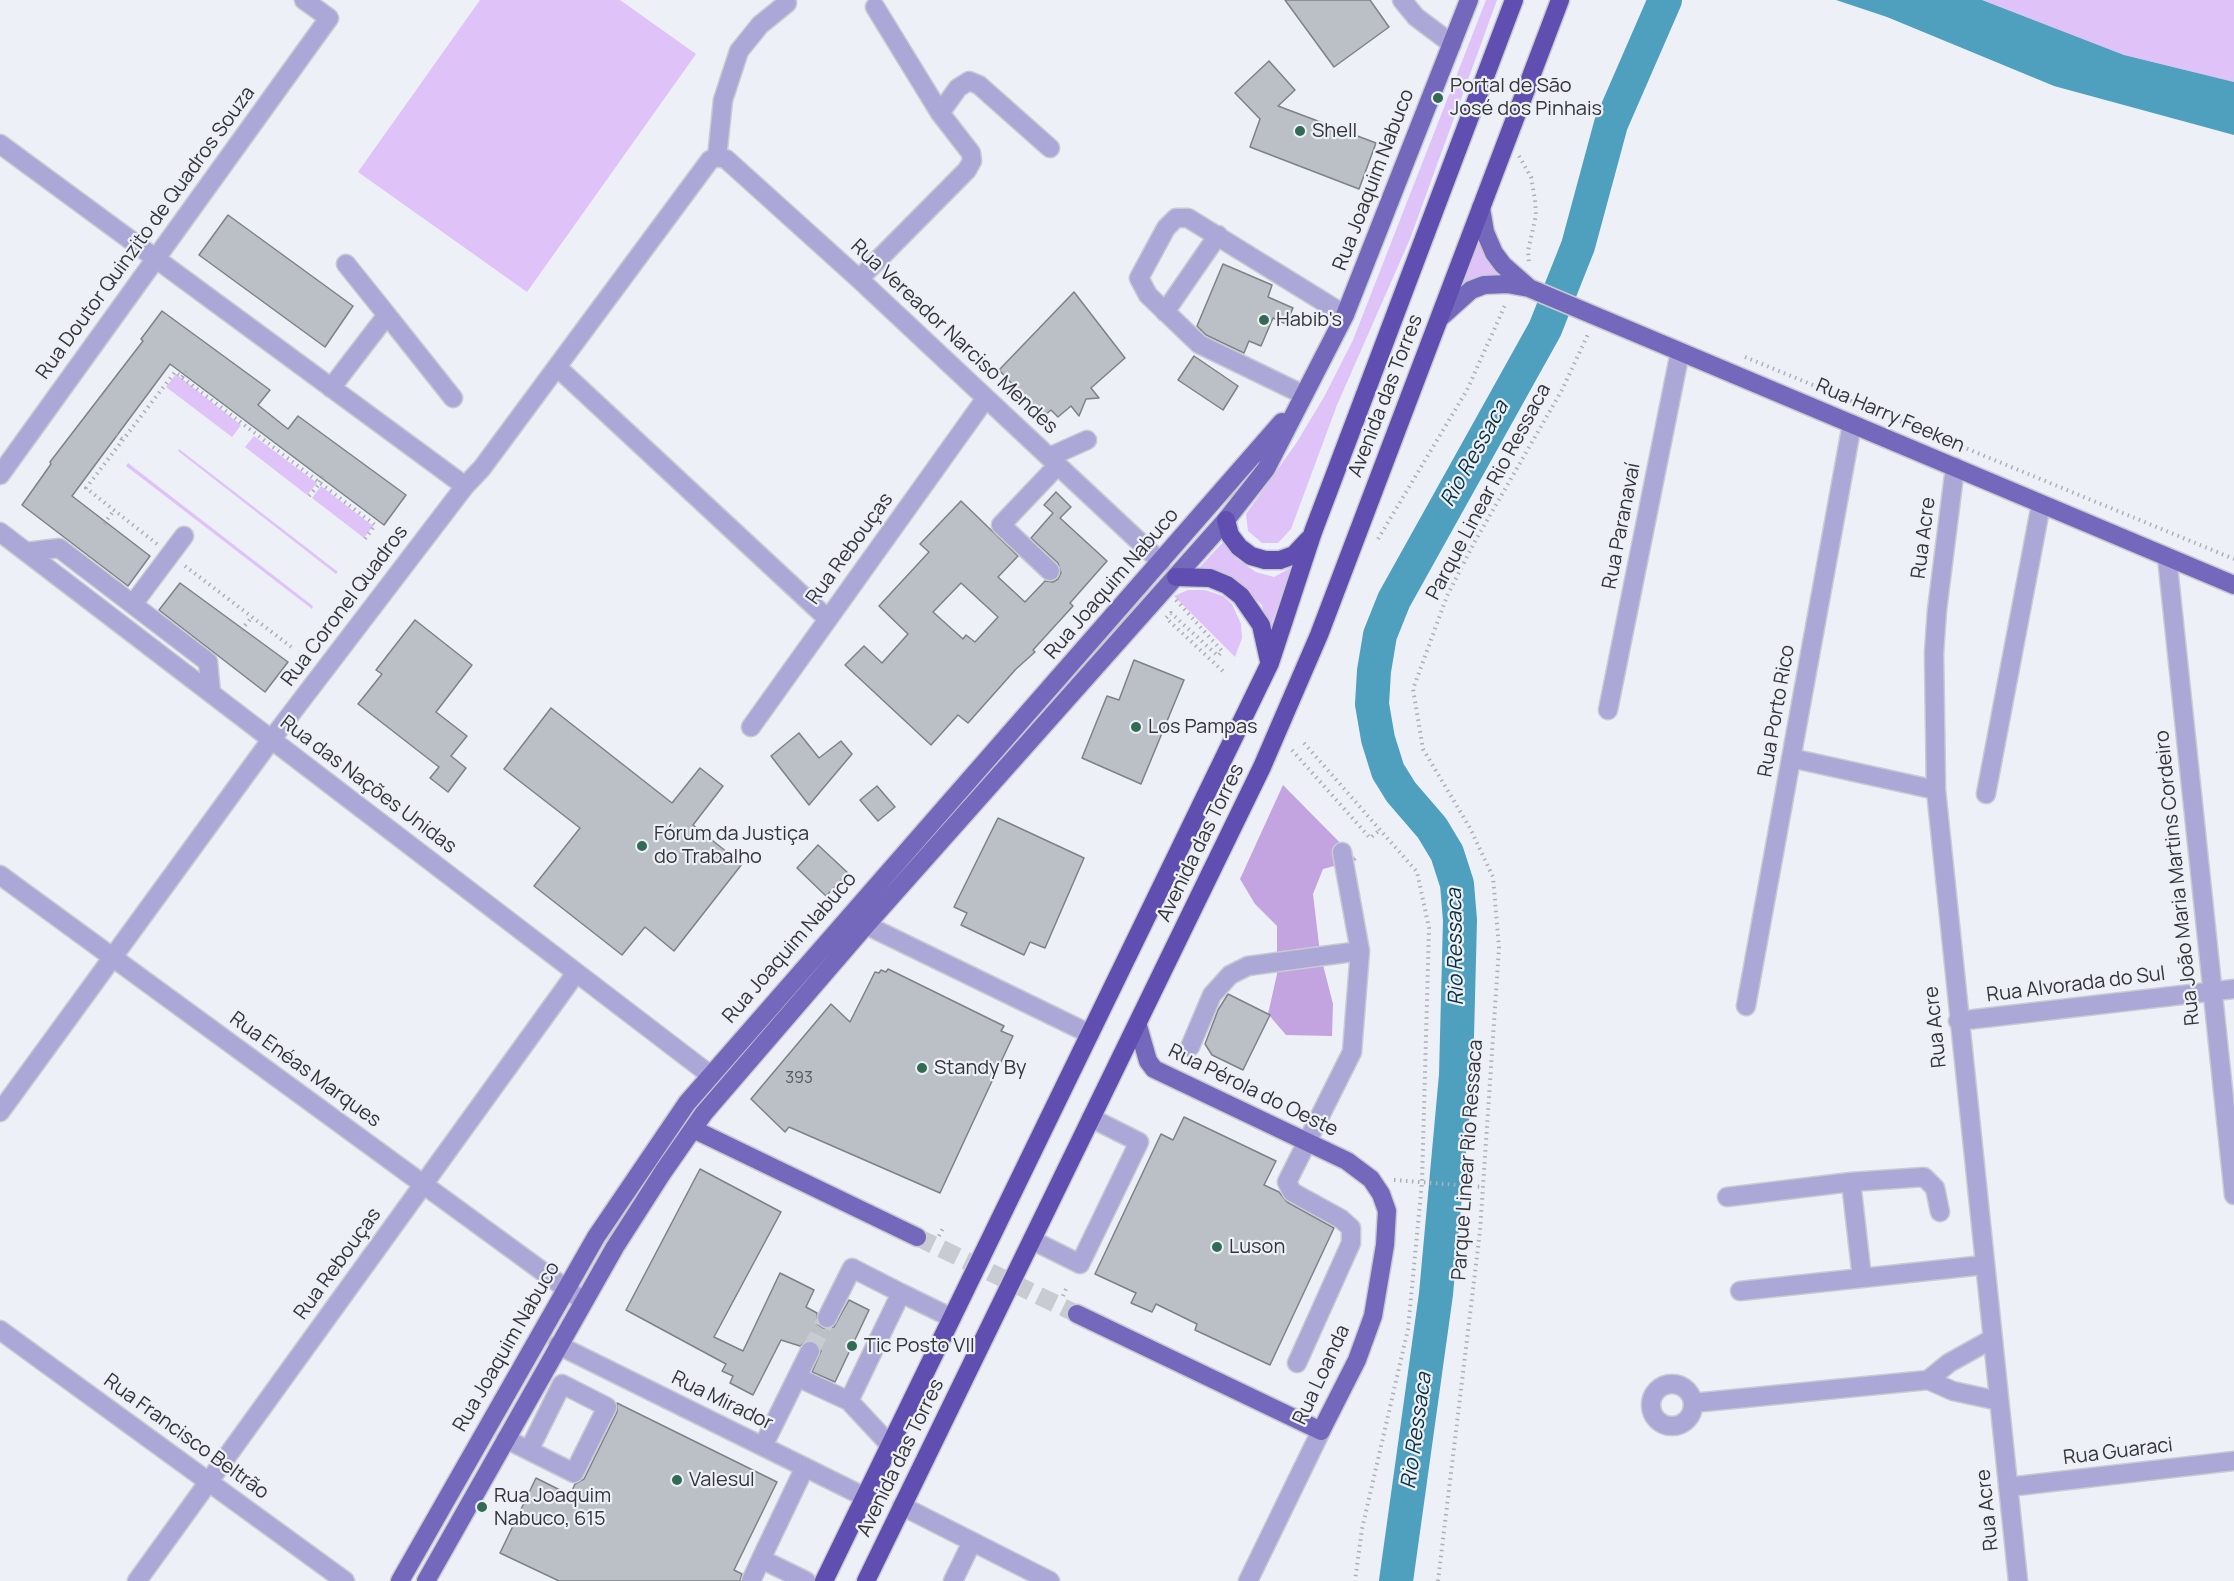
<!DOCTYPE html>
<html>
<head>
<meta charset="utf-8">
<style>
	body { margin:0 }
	canvas { display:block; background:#edf0f7 }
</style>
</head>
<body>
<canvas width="2234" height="1581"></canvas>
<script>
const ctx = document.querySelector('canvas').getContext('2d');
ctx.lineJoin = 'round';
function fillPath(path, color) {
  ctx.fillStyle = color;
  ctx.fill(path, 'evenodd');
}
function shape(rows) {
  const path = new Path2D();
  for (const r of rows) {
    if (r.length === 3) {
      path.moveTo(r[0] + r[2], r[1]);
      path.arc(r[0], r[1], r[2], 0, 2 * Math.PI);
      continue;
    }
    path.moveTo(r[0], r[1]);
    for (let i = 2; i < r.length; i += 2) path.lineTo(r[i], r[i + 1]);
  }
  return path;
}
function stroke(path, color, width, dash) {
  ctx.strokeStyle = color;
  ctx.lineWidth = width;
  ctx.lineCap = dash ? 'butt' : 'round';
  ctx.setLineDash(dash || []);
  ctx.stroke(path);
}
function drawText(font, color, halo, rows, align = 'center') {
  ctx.font = font + ' Manrope,sans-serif';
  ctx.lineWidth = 4.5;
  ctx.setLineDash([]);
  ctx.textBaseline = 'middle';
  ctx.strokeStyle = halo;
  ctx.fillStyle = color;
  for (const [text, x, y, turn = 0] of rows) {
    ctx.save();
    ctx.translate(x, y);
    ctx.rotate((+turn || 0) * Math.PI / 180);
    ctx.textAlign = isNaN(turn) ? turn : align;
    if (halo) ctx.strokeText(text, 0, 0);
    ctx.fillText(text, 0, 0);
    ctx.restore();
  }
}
const green = shape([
	[480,0,620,0,696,54,527,292,358,172],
	[1486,0,1497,0,1410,239,1337,405,1291,529,1278,543,1262,543,1248,531,1246,514,1297,442,1324,397,1353,340],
	[1982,0,2234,0,2234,82,2124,55],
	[1477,224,1516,282,1452,299],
	[176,374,241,425,232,437,166,387],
	[254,436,317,483,307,495,245,447],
	[179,449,338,572,336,574,178,451],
	[128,463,313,606,312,609,126,466],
	[321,486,373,526,364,538,312,498],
	[1224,541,1237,559,1256,572,1274,577,1292,567,1269,630,1262,605,1243,587,1220,571,1199,568],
	[1188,590,1205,590,1223,596,1232,604,1241,624,1242,638,1235,657,1174,596]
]);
const forest = shape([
	[1283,785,1357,860,1323,869,1313,894,1320,953,1333,1004,1332,1036,1286,1035,1268,1014,1277,974,1277,926,1255,904,1240,879]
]);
const water = shape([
	[1836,0,1982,0,2124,55,2234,82,2234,135,2054,86,1887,17]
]);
const river = shape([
	[1396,1581,1436,1294,1456,1075,1460,920,1457,884,1447,853,1432,828,1401,792,1388,771,1378,739,1372,704,1374,671,1380,635,1394,600,1545,329,1578,246,1611,124,1665,0]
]);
const building = shape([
	[1285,0,1370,0,1389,27,1334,67,1285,0],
	[1269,61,1295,90,1278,106,1376,143,1359,189,1250,147,1260,119,1235,93,1269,61],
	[228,215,353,306,325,347,199,255,228,215],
	[1223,264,1272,285,1268,297,1293,308,1286,324,1273,318,1261,346,1249,341,1244,353,1206,335,1197,326,1223,264],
	[1074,292,1125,358,1091,388,1099,398,1086,399,1079,416,1071,406,1058,417,1051,410,1043,417,999,370,1074,292],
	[162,311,270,390,258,405,288,429,298,416,406,495,384,525,170,364,72,496,150,556,128,586,22,505,51,464,50,462,143,341,141,339,162,311],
	[1194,356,1238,386,1223,410,1178,380,1194,356],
	[1056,492,1071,507,1060,518,1107,561,1070,603,1073,606,1033,650,1035,652,1016,669,968,723,958,715,931,745,845,665,864,646,882,663,908,634,879,606,929,552,920,544,961,501,1018,556,998,577,1025,602,1045,581,1053,582,1058,579,1061,573,1058,563,1031,538,1053,513,1044,505,1056,492],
	[961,583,998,617,975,642,966,635,963,639,933,612,961,583],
	[180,583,288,662,265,692,159,610,180,583],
	[415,620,472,665,436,712,467,736,451,756,466,768,448,792,430,778,439,767,358,704,382,674,376,670,415,620],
	[1134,660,1184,680,1141,784,1082,758,1107,696,1119,700,1134,660],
	[551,708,672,803,700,768,723,786,693,825,742,864,674,951,645,927,622,955,534,886,580,828,504,769,551,708],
	[799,733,819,758,841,741,852,754,809,805,771,756,799,733],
	[877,786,895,807,878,821,860,800,877,786],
	[998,818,1084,858,1045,948,1030,942,1024,955,961,925,967,913,954,907,998,818],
	[818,845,848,873,826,896,797,868,818,845],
	[888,969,1004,1026,1001,1031,1013,1036,940,1193,789,1127,785,1132,751,1099,831,1004,850,1022,875,972,879,973,881,970,886,972,888,969],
	[1228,994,1270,1015,1243,1070,1212,1055,1205,1044,1218,1010,1228,994],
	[1184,1117,1276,1161,1264,1185,1279,1192,1287,1202,1334,1228,1270,1365,1195,1330,1197,1324,1156,1304,1152,1312,1131,1303,1136,1293,1095,1274,1161,1134,1173,1140,1184,1117],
	[700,1169,781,1212,714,1337,743,1351,780,1273,814,1290,806,1307,817,1313,817,1324,823,1328,834,1327,849,1300,869,1310,835,1382,812,1372,821,1351,815,1341,809,1340,800,1346,781,1340,753,1395,730,1383,733,1376,722,1371,726,1364,626,1310,700,1169],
	[617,1403,777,1482,734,1570,742,1574,740,1581,559,1581,500,1553,536,1478,570,1495,575,1484,584,1479,617,1412,617,1403]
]);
const minorTunnel = shape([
	[810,1351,827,1318]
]);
const majorTunnel = shape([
	[917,1237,1077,1314]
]);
const path = shape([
	[1519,156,1531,177,1535,200,1536,215,1528,251,1529,264],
	[1745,357,2234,559],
	[182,377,186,371],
	[116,434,123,440],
	[319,482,323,476],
	[309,496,320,483],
	[104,524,114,510],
	[1378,539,1467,390,1506,303],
	[157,544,86,488,175,372,375,525,365,539],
	[185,566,294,649],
	[1176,600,1222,651,1218,656,1171,613,1166,618,1226,674],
	[241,630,252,617],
	[1304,743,1417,872,1429,928,1422,1182,1408,1329,1362,1529,1355,1581],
	[1292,750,1370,838,1381,829],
	[1394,1180,1483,1187],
	[939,1236,943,1228],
	[1063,1296,1066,1289],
	[1438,1581,1480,1231,1499,948,1493,877,1470,828,1423,749,1413,689,1447,596,1474,543,1562,390,1589,332]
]);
const minor = shape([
	[1402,0,1416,17,1452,44],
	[940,113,958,88,969,81,979,85,1050,148],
	[0,144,465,486],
	[717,157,723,100,739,51,760,25,787,3],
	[346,264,387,315],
	[859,279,967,170,972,161,971,153,940,113,875,7],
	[1165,312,1218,235],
	[557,367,828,619],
	[331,388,387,315,453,398],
	[1304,395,1199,344,1148,295,1139,278,1166,228,1176,218,1188,218,1345,315],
	[1049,457,1087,440],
	[1955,467,1937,610,1934,653,1936,790,2018,1581],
	[0,475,329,18,304,0],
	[0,532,709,1074],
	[26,552,59,548,208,662,211,693],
	[2167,557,2234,1195],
	[1050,571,1001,525,1058,465],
	[133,604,184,536],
	[1608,710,1680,352],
	[751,727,986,398],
	[1791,758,1936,790],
	[1986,794,2041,504],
	[0,875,583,1301],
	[866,925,1090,1034],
	[1746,1006,1852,424],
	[1958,1021,2234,989],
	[1190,1047,1212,995,1230,975,1248,966,1360,951],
	[0,1112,271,740,465,486,482,468,710,160,717,157,726,159,859,279,1161,562],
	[1851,1182,1862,1278],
	[1727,1197,1851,1182,1924,1177,1935,1188,1940,1212],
	[1032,1240,1080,1264,1139,1142,1091,1118],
	[1740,1291,1984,1265],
	[827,1318,852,1268,901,1293],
	[0,1330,345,1581],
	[558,1345,865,1497],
	[1297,1363,1351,1243,1351,1228,1341,1219,1292,1192,1287,1182,1352,1052,1360,951,1342,852],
	[797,1377,849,1401,890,1445],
	[1928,1380,1949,1363,1992,1339],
	[1672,1405,21],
	[849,1401,901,1293,952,1318],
	[1693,1403,1928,1380,1953,1391,1999,1401],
	[506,1439,574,1473,607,1407,562,1384,529,1450],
	[763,1446,810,1351],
	[805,1467,761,1559,806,1581],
	[2008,1487,2234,1461],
	[902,1506,1050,1581],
	[137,1581,576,973],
	[751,1581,761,1559],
	[953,1581,972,1542],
	[1248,1581,1321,1431]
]);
const major = shape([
	[1481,208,1485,232,1494,253,1503,265,1528,287],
	[1441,317,1471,290,1484,285,1507,284,1529,288,2234,585],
	[693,1129,917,1237],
	[1077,1314,1321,1431,1357,1360,1373,1316,1385,1245,1387,1211,1381,1194,1371,1179,1347,1161,1154,1069,1148,1061,1138,1026],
	[400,1581,596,1237,687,1103,1282,422],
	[426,1581,615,1247,663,1172,704,1113,866,925,1226,520,1266,469,1345,315,1469,0]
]);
const highway = shape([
	[1226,520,1230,535,1239,547,1251,556,1265,560,1280,560,1294,555,1309,539],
	[1176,577,1210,578,1227,585,1241,596,1261,625,1269,661],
	[824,1581,1270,663,1313,532,1514,0],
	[866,1581,1262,767,1319,635,1560,0]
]);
const markers = [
	[1438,98,6,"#326b53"],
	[1300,131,6,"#326b53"],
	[1264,320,6,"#326b53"],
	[1136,727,6,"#326b53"],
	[642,846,6,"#326b53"],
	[922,1068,6,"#326b53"],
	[1217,1247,6,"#326b53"],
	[852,1346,6,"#326b53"],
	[677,1480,6,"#326b53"],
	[482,1507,6,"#326b53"]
];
const numberNames = [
	["393",799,1079]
];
const poiNames = [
	["Portal de São",1450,86],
	["José dos Pinhais",1450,109],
	["Shell",1312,131],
	["Habib's",1276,320],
	["Los Pampas",1148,727],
	["Fórum da Justiça",654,834],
	["do Trabalho",654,857],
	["Standy By",934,1068],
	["Luson",1229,1247],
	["Tic Posto VII",864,1346],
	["Valesul",689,1480],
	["Rua Joaquim",494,1496],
	["Nabuco, 615",494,1519]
];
const streetNames = [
	["Rua Joaquim Nabuco",1374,180,-69],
	["Rua Doutor Quinzito de Quadros Souza",146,233,-54],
	["Rua Vereador Narciso Mendes",954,337,43],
	["Avenida das Torres",1386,396,-69],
	["Rua Harry Feeken",1890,416,23],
	["Parque Linear Rio Ressaca",1489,492,-62],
	["Rua Paranavaí",1622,526,-79],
	["Rua Acre",1924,538,-83],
	["Rua Rebouças",850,549,-54],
	["Rua Joaquim Nabuco",1112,584,-49],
	["Rua Coronel Quadros",345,606,-53],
	["Rua Porto Rico",1777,711,-80],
	["Rua das Nações Unidas",368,785,37],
	["Avenida das Torres",1201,843,-64],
	["Rua João Maria Martins Cordeiro",2178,878,-96],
	["Rua Joaquim Nabuco",790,948,-49],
	["Rua Alvorada do Sul",2076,985,-7],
	["Rua Acre",1936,1027,-96],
	["Rua Enéas Marques",305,1070,36],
	["Rua Pérola do Oeste",1253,1091,26],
	["Parque Linear Rio Ressaca",1468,1160,-86],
	["Rua Rebouças",338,1264,-54],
	["Rua Joaquim Nabuco",507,1347,-60],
	["Rua Loanda",1322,1375,-65],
	["Rua Mirador",722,1401,26],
	["Rua Francisco Beltrão",186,1437,36],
	["Rua Guaraci",2118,1452,-7],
	["Avenida das Torres",901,1458,-64],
	["Rua Acre",1988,1510,-96]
];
const waterNames = [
	["Rio Ressaca",1475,454,-61],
	["Rio Ressaca",1456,947,-91],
	["Rio Ressaca",1417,1431,-82]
];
fillPath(green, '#dfc3f8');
fillPath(forest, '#c4a4e0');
fillPath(water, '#4f9fbe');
stroke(river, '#4f9fbe', 34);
fillPath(building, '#bac0c6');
stroke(building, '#7d8288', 1.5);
stroke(minorTunnel, '#c8cbd1', 18, [18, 9]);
stroke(majorTunnel, '#c8cbd1', 18, [18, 9]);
stroke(minor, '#c8cbd1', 21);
stroke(major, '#c8cbd1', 21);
stroke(highway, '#c8cbd1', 21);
stroke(path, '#adafb5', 4, [1.5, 4.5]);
stroke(minor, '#aba7d7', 18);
stroke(major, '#7368bc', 18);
stroke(highway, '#604fb1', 18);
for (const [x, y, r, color] of markers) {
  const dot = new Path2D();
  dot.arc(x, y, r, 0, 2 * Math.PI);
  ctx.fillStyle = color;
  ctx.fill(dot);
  stroke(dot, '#edf0f7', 2);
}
drawText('16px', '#56585c', null, numberNames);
drawText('20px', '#343538', '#edf0f7', poiNames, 'left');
drawText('20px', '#343538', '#edf0f7', streetNames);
drawText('italic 21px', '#09303d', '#edf0f7', waterNames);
</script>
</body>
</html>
